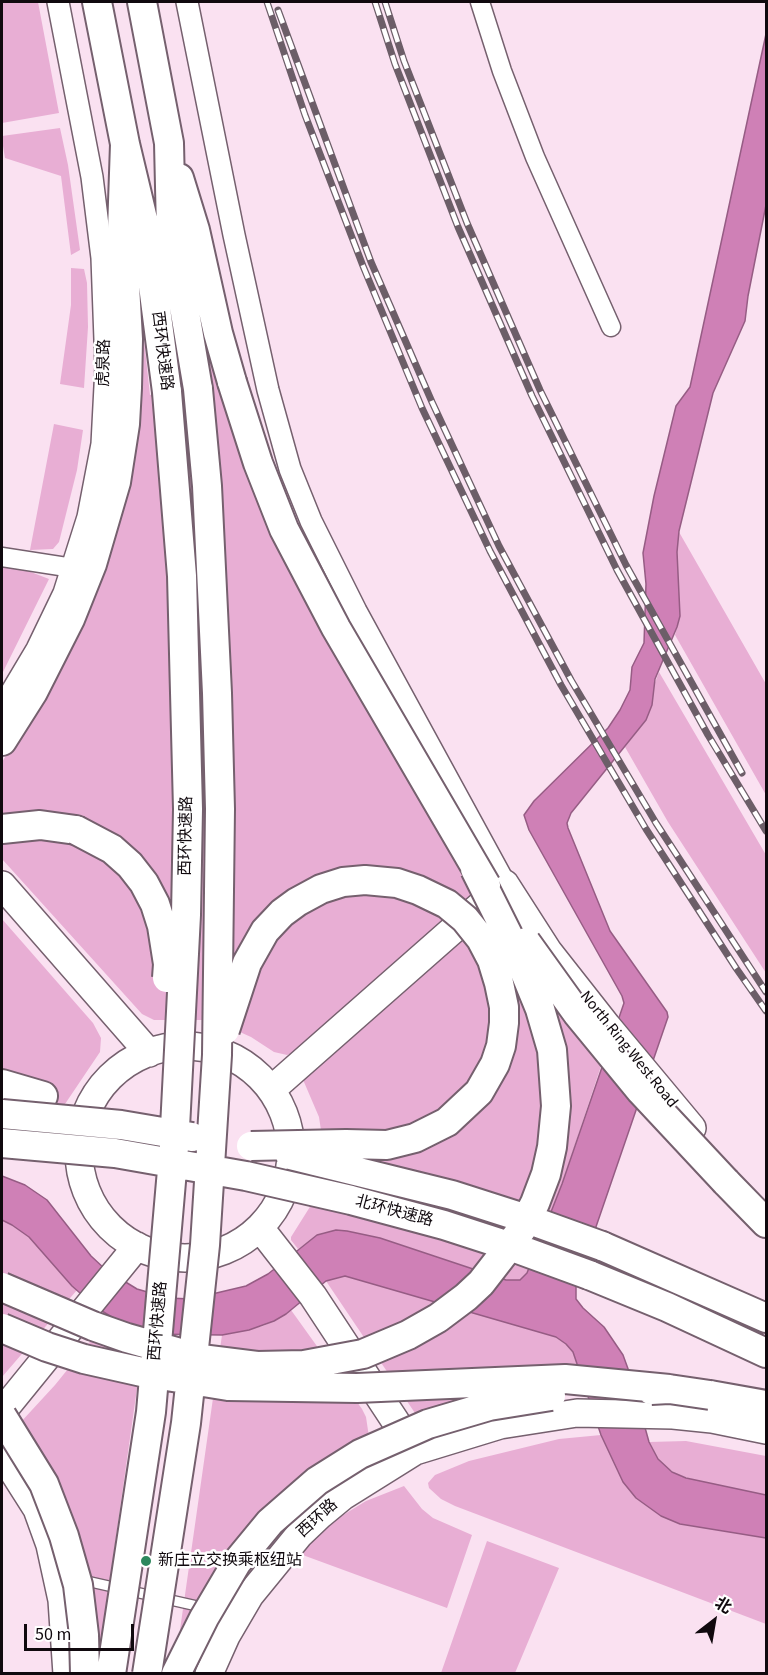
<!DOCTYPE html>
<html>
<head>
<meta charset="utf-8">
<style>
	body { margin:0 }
	#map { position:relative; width:768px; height:1675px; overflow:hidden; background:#fae1f1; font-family:"Source Sans 3","Noto Sans SC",sans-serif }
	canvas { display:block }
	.frame { position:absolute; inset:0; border:3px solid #10090e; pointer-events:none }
	.north { position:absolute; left:684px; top:1591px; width:60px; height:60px; -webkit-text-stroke:4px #fff; paint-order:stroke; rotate:31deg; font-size:16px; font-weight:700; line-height:24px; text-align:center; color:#10090e }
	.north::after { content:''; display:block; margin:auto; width:21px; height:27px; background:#10090e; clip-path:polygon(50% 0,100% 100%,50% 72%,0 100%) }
	.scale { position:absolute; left:24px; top:1624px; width:110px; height:27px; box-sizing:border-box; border:3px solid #10090e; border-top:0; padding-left:8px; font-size:18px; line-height:21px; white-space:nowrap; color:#10090e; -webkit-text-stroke:4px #fff; paint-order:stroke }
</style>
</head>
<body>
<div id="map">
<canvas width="768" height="1675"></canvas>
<div class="frame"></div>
<div class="north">北</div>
<div class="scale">50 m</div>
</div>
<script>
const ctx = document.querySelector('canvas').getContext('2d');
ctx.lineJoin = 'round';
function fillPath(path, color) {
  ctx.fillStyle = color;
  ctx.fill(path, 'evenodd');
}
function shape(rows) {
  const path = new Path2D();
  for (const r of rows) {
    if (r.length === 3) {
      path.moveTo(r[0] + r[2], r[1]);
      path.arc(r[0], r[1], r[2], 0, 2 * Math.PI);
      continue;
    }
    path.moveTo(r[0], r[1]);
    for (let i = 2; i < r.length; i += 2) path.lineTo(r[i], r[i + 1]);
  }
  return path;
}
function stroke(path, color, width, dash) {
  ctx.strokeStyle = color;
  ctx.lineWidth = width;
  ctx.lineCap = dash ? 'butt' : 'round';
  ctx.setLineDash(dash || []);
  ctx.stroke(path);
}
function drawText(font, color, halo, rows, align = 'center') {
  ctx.font = font + ' "Source Sans 3","Noto Sans SC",sans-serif';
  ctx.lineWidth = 5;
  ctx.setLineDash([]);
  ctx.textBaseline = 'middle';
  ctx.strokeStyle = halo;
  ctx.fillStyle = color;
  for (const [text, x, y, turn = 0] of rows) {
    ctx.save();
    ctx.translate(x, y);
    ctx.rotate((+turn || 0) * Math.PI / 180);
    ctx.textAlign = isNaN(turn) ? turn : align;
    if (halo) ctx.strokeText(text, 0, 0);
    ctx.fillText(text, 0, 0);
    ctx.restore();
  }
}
const green = shape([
	[2,2,38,2,59,113,2,123],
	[60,128,68,165,80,250,71,255,61,176,5,158,2,140,2,136],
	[71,268,84,269,87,283,88,327,84,388,60,384,71,305],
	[140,303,150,395,207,390,200,327,206,326,216,365,480,898,293,1053,287,1055,274,1052,251,1037,222,1024,202,1020,154,1020,142,1014,2,859,2,762,18,737],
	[54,424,83,430,77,470,59,542,53,549,30,550],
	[679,532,766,684,766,795,675,635,680,616,677,552],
	[2,566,23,569,49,579,2,674],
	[659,672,766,855,766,973,668,822,625,747,646,720,652,705,654,685],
	[490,910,604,1057,562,1184,527,1273,520,1280,506,1280,380,1238,347,1231,322,1233,298,1249,291,1240,291,1237,313,1202,320,1172,322,1137,319,1117,301,1075],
	[2,919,93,1023,101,1038,100,1052,65,1104,61,1106,2,1093],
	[2,1220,12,1225,29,1237,77,1290,2,1377],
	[345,1276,556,1337,566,1344,573,1352,584,1386,419,1419,326,1281],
	[291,1310,362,1409,366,1417,369,1437,329,1468,176,1658,222,1335,263,1326,274,1321],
	[110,1317,145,1332,101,1643,88,1577,20,1423,55,1385],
	[601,1435,623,1481,636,1498,680,1524,766,1538,766,1624,455,1506,441,1499,429,1488,428,1483,435,1475,469,1461,559,1439],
	[686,1441,766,1456,766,1495,694,1480,679,1475,665,1467,658,1459,649,1442],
	[404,1486,422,1509,433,1518,472,1535,447,1608,300,1554,335,1520,366,1501],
	[487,1541,559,1568,515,1673,441,1673]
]);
const water = shape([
	[766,34,766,205,748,296,745,321,713,393,679,531,677,552,680,616,677,627,655,679,652,705,646,720,571,813,567,823,568,828,610,931,667,1012,668,1017,576,1285,576,1299,583,1308,604,1327,623,1355,631,1377,649,1442,658,1459,672,1472,686,1478,766,1495,766,1538,680,1524,661,1516,636,1498,623,1482,601,1435,573,1352,566,1344,556,1337,345,1276,326,1281,286,1314,274,1321,249,1330,222,1335,150,1334,125,1325,97,1308,72,1286,29,1237,12,1225,2,1220,2,1176,25,1185,47,1200,91,1256,106,1270,137,1289,168,1298,191,1299,246,1286,268,1274,317,1235,336,1230,347,1231,380,1238,506,1280,520,1280,527,1273,562,1184,624,1003,622,996,529,830,524,815,534,801,608,728,620,710,630,690,632,667,644,643,646,584,643,553,654,496,676,406,690,387,766,34]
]);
const service = shape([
	[82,1580,206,1608]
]);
const minor = shape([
	[480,2,502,71,535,157,611,327],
	[2,557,73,568]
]);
const tertiary = shape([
	[187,2,234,235,268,390,290,469,311,521,356,611,505,884],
	[2,708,37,649,64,593,88,517,102,444,106,367,102,258,92,177,58,2]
]);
const primary = shape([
	[2,885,149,1053],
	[185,1152,106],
	[271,1090,505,884,548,951,607,1026,692,1128],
	[260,1228,313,1296,415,1451],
	[2,1412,137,1246],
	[2,1454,37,1509,50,1545,62,1600,67,1674],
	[209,1674,226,1636,250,1595,299,1535,320,1515,343,1496,415,1451,500,1425,577,1413,673,1415,712,1419,766,1430]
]);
const trunk = shape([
	[97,2,125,144,146,232,167,392],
	[142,2,169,143,171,230,198,389],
	[179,178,195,230,218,333,232,382],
	[2,741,33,692,70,619,92,564,116,482,125,424,127,388,128,339,122,231,125,144],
	[2,829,40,825,76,830],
	[2,1084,43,1096],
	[726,1182,766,1223],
	[602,1246,766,1318],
	[589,1275,667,1307,766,1353],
	[710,1395,766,1405]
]);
const rail = shape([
	[267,2,305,115,363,266,422,408,490,551,561,685,646,829,736,968,766,1011],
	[375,2,395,64,458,227,532,396,617,570,708,735,766,831],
	[385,2,404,61,467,223,540,390,626,565,742,773],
	[278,10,371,262,432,402,499,546,571,680,656,823,766,992]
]);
const trunkBridge = shape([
	[232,382,258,463,284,529,336,628,486,885],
	[76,830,112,849,130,865,144,883,155,904,162,926,168,964,167,978],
	[526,942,577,1013,641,1091,726,1182],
	[225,1030,247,963,265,931,282,913,297,902,321,889,343,882,365,880,397,883,418,890,447,904,465,919,481,939,492,960,499,983,504,1007,504,1023,501,1046,495,1064,479,1092,447,1122,415,1138,387,1145,346,1144,251,1146],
	[2,1114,121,1125,192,1137],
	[2,1143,115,1153,246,1176,351,1200,444,1225,518,1249,589,1275],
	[290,1155,452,1195,527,1219,602,1246],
	[2,1287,93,1326,127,1338,201,1359,257,1366,304,1365,363,1354,408,1335,438,1318,466,1297,481,1283,505,1252,521,1230,535,1203,546,1174,552,1147,556,1106,552,1050,540,1009,517,953,475,869],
	[2,1328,47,1347,84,1359,142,1372,228,1386,357,1388,565,1379,669,1389],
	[651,1390,669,1389,710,1395],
	[2,1416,44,1484,64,1536,78,1585,84,1635,85,1674],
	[111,1674,151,1412,174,1147,186,915,188,809,182,576,167,392],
	[147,1674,186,1423,205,1245,217,1055,220,809,217,693,207,486,198,389],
	[176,1674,204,1618,237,1562,270,1522,317,1481,360,1454,428,1424,489,1406,551,1396]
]);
const markers = [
	[146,1561,6,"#2c875d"]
];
const streetNames = [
	["西环快速路",161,351,83],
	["虎泉路",105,363,-89],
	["西环快速路",187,836,-89],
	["North Ring West Road",628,1050,51],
	["北环快速路",394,1212,15],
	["西环快速路",159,1321,-85],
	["西环路",318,1519,-42]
];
const poiNames = [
	["新庄立交换乘枢纽站",158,1561]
];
fillPath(green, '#e8aed4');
fillPath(water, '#cf80b6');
stroke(water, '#965c84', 1.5);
stroke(service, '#75606e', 12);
stroke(minor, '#75606e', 21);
stroke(tertiary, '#75606e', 24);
stroke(primary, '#75606e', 30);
stroke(trunk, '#75606e', 32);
stroke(service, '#fff', 9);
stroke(minor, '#fff', 18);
stroke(tertiary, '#fff', 21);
stroke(primary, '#fff', 27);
stroke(trunk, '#fff', 28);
stroke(rail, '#6c5e68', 7);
stroke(rail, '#fff', 4.5, [14]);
stroke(trunkBridge, '#75606e', 32, []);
stroke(trunkBridge, '#fff', 28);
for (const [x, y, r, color] of markers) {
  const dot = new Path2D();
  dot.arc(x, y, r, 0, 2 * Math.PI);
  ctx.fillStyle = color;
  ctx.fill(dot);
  stroke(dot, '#fff', 2);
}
drawText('16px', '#10090e', '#fff', streetNames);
drawText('16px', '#10090e', '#fff', poiNames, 'left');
</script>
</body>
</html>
